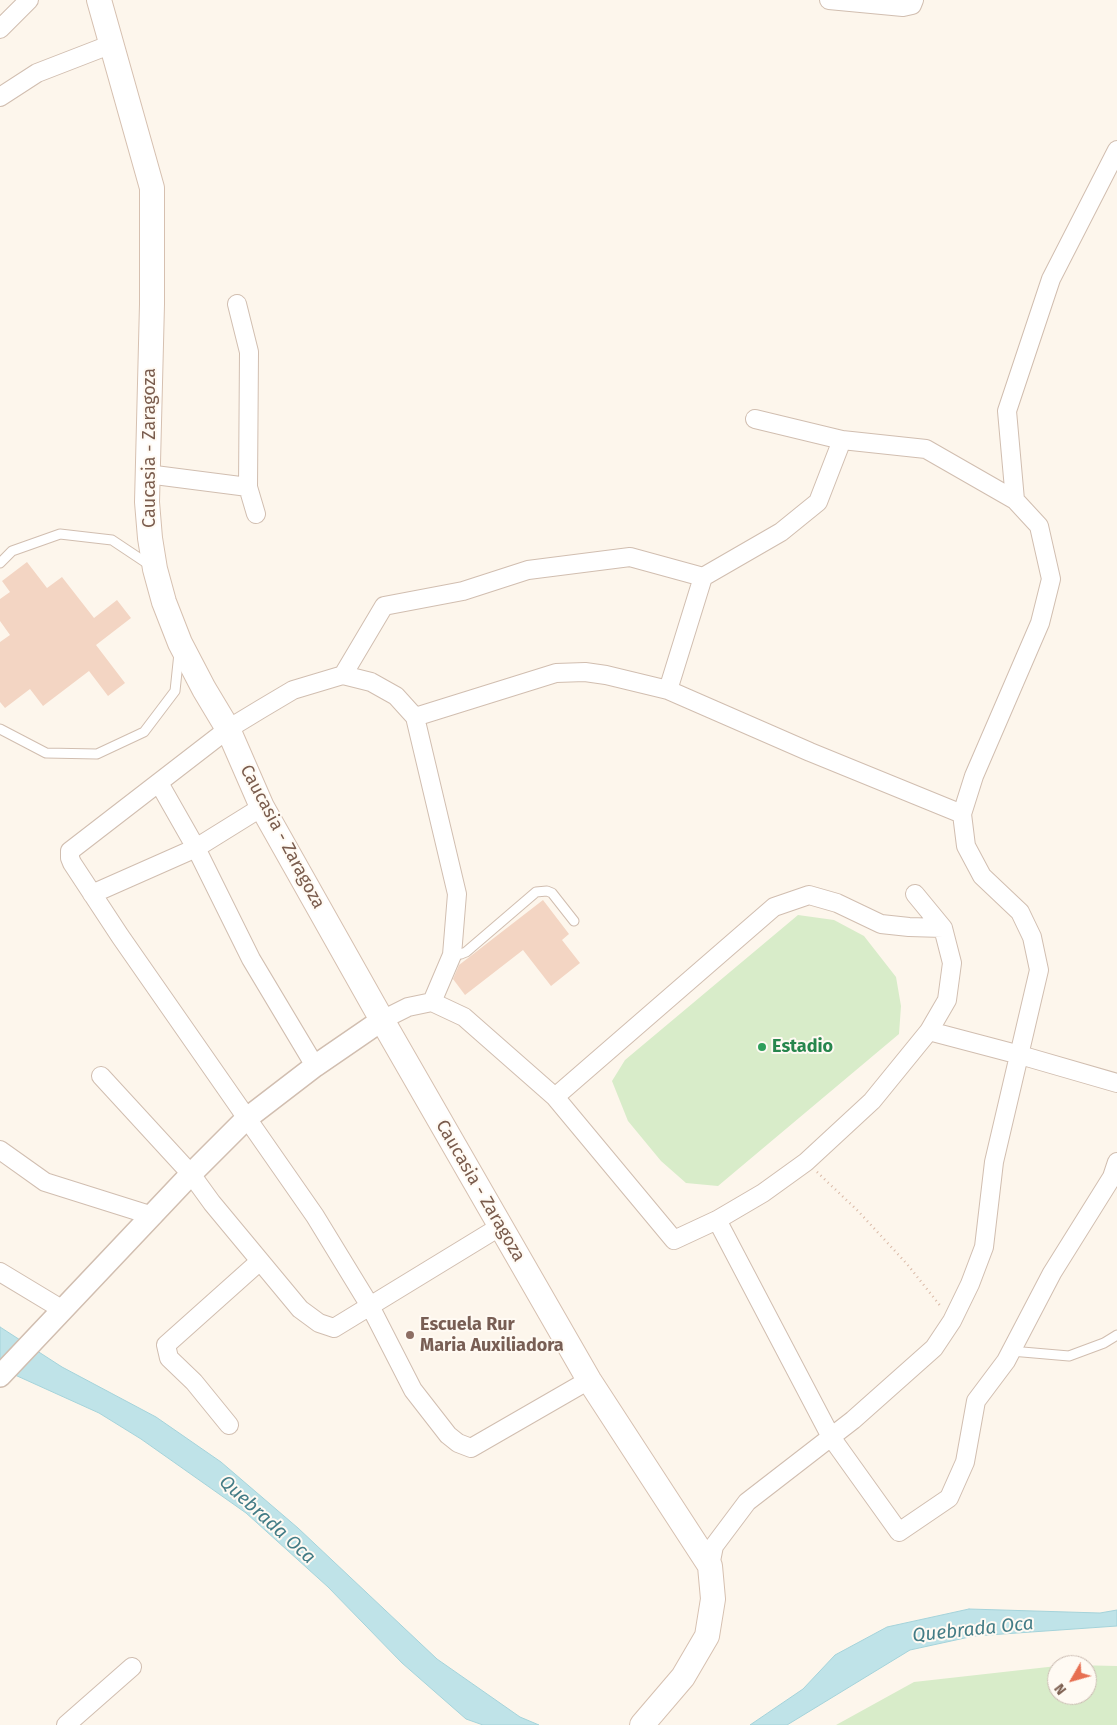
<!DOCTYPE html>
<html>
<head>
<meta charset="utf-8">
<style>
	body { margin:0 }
	#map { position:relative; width:1117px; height:1725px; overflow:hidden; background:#fdf6ec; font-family:"Fira Sans",sans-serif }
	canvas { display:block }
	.north { position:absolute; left:1047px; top:1655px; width:50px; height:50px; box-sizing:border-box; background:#fffaf3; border:1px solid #cabbb1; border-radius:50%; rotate:232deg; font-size:14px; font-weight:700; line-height:20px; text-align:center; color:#7a5c4d }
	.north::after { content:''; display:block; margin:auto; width:18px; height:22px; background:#e76f51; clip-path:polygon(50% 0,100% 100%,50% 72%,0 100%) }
</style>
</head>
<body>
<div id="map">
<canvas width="1117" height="1725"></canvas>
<div class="north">N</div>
</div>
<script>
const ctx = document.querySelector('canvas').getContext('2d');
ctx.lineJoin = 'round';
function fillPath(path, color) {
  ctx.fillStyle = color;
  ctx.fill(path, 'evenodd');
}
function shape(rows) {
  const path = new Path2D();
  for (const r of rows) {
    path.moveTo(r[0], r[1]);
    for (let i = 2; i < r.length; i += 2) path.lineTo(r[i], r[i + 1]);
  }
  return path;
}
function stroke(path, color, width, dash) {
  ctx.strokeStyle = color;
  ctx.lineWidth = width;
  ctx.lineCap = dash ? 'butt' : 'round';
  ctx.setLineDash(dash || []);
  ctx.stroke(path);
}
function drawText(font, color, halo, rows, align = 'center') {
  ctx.font = font + ' "Fira Sans",sans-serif';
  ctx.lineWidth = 4;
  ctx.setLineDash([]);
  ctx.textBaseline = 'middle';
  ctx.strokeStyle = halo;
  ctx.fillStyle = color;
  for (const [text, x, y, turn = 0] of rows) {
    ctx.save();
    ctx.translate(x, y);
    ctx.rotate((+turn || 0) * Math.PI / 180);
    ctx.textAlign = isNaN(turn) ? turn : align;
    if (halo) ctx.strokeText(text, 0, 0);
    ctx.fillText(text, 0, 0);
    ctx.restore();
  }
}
const green = shape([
	[798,915,834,920,864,936,896,977,901,1006,899,1034,718,1186,686,1183,661,1161,628,1121,612,1081,625,1060],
	[1068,1665,1072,1665,1117,1666,1117,1725,836,1725,914,1682,1057,1666,1057,1695,1087,1695,1087,1665]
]);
const water = shape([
	[0,1327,62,1367,156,1417,221,1462,298,1528,437,1659,520,1717,539,1725,483,1725,466,1719,402,1663,328,1587,246,1513,141,1439,99,1413,15,1375,0,1365,0,1327],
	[969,1609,1100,1613,1117,1610,1117,1626,974,1636,910,1650,787,1725,750,1725,803,1689,835,1655,887,1627,969,1609]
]);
const building = shape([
	[27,562,47,588,62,577,94,618,117,600,131,618,96,645,125,683,108,696,89,671,43,706,30,689,5,708,0,702,0,642,10,635,0,621,0,599,10,592,2,581],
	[543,900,569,934,562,940,580,963,551,986,523,950,465,995,453,979,459,965]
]);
const path = shape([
	[817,1172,858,1211,907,1264,942,1308]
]);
const service = shape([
	[0,563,12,551,60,534,112,540,151,566],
	[0,729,46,753,97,754,144,732,175,691,179,653],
	[452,955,461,954,466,952,536,892,547,891,552,893,574,921],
	[1011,1351,1069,1356,1104,1343,1117,1335]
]);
const minor = shape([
	[829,0,903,7,912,5,914,0],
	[0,29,29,0],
	[0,97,37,73,112,44],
	[237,304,249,352,248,487,256,514],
	[755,419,842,440,926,449,1015,500],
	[147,474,248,487],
	[343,675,384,606,463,591,528,570,630,557,703,577,781,532,818,502,842,440],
	[668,690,703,577],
	[415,717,556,673,585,672,606,675,668,690,810,752,962,814],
	[159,783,196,848,251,959,315,1066],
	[92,894,196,848,262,807],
	[432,1002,452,955,457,894,415,717,396,696,371,682,343,675,293,690,261,709,228,729,70,851,70,858,72,863,120,936,315,1216,370,1306,413,1390,448,1435,458,1443,471,1448,589,1380],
	[382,1020,408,1007,432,1002,464,1017,555,1097,674,1240,717,1220,763,1193,806,1162,872,1101,929,1031,947,1000,952,963,943,928,915,894],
	[929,1031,1020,1055,1117,1083],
	[101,1076,191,1174,212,1203,300,1309,319,1323,334,1328,501,1226],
	[555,1097,774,907,809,895,837,903,881,924,909,927,943,928],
	[0,1150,45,1182,153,1216],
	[717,1220,831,1437,899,1532,949,1498,965,1462,976,1401,1006,1361,1052,1273,1112,1177,1117,1162],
	[0,1272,63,1310],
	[229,1425,194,1382,169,1358,166,1345,260,1261],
	[710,1566,714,1546,747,1502,853,1420,934,1348,952,1321,970,1284,984,1247,994,1162,1039,970,1032,937,1020,912,982,876,966,846,962,814,974,776,1040,623,1051,579,1039,526,1015,500,1007,411,1051,279,1117,150],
	[66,1725,132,1667]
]);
const tertiary = shape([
	[0,1376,191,1174,246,1119,315,1066,382,1020]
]);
const secondary = shape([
	[99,0,152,188,152,304,147,502,150,538,155,569,164,602,180,643,204,689,228,729,262,807,382,1020,589,1380,710,1566,713,1599,707,1636,683,1677,642,1725]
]);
const markers = [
	[762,1047,5,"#2e9e5b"],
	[410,1335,5,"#8d6e63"]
];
const streetNames = [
	["Caucasia - Zaragoza",150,448,-90],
	["Caucasia - Zaragoza",282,837,62],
	["Caucasia - Zaragoza",480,1191,60]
];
const leisureNames = [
	["Estadio",772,1047]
];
const educationNames = [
	["Escuela Rur",420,1325],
	["Maria Auxiliadora",420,1346]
];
const waterNames = [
	["Quebrada Oca",267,1520,42],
	["Quebrada Oca",973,1630,-6]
];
fillPath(green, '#d8ecc9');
fillPath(water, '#bfe3e8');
stroke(water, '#a5d3da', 1);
fillPath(building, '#f3d5c3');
stroke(service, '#d1beb0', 11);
stroke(minor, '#d1beb0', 20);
stroke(tertiary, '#d1beb0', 24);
stroke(secondary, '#d6c0b0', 26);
stroke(path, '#d9b8a5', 2.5, [1, 4]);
stroke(service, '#fff', 9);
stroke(minor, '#fff', 18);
stroke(tertiary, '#fff', 21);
stroke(secondary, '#fff', 24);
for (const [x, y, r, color] of markers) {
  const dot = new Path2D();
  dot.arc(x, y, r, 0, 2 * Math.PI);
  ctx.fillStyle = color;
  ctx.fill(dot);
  stroke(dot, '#fffaf3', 2);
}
drawText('18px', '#7a5c4d', '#fffaf3', streetNames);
drawText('bold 18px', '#27864d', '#fffaf3', leisureNames, 'left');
drawText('bold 18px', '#785e54', '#fffaf3', educationNames, 'left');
drawText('italic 19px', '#437c86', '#fffaf3', waterNames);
</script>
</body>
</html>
